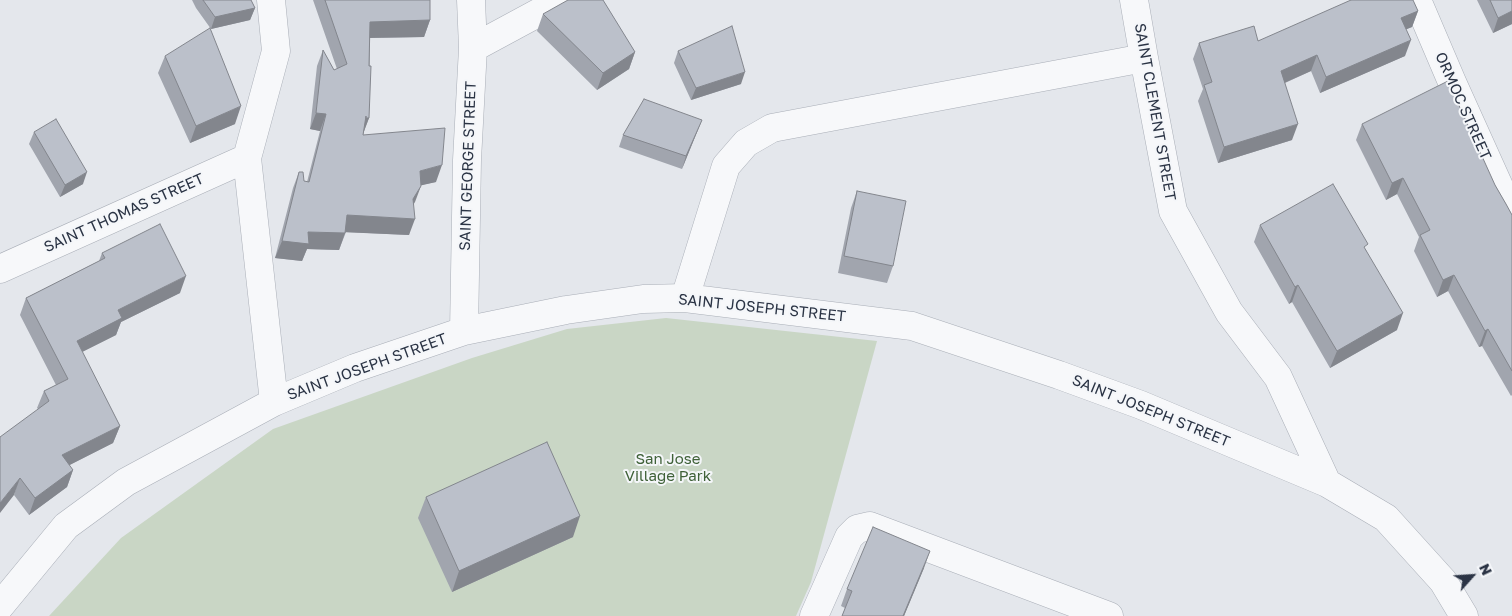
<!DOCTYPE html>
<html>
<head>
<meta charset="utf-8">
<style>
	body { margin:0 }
	#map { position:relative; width:1512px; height:616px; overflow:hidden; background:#e4e7ec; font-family:"Golos Text",sans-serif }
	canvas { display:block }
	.north { position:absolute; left:1447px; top:551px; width:50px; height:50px; -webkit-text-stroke:4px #f4f6f9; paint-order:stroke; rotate:64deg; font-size:14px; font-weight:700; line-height:20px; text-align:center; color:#2b3445 }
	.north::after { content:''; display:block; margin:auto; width:18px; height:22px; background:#2b3445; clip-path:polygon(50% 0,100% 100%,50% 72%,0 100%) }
</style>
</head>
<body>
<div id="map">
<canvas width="1512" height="616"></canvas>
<div class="north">N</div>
</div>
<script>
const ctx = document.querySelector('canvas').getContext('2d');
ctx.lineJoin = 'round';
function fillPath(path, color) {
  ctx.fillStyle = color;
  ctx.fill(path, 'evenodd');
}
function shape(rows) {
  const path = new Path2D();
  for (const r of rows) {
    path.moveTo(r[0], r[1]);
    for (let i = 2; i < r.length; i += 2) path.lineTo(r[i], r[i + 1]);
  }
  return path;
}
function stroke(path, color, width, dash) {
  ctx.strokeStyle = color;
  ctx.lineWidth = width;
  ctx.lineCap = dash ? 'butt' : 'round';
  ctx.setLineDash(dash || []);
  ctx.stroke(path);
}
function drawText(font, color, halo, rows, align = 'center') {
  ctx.font = font + ' "Golos Text",sans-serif';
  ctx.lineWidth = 4;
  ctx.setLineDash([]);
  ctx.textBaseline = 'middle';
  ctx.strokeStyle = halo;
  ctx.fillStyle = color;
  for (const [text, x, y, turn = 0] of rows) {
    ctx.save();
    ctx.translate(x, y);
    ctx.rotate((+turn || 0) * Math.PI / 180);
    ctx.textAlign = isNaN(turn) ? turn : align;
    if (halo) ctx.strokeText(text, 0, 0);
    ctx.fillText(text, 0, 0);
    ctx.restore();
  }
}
const green = shape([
	[666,318,877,341,811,582,796,616,49,616,121,538,273,429,472,358,567,329]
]);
const minor = shape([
	[271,0,276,51,247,158,274,402],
	[1134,0,1144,58,1173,211,1229,312,1278,377,1327,483],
	[1417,0,1452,82,1503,195,1512,210],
	[473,48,562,0],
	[0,269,247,158],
	[685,298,726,166,746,143,772,128,1144,58],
	[464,331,467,160,473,48,471,0],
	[0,606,66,526,126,482,274,402,355,368,464,331,566,310,643,299,685,298,912,326,1059,375,1141,405,1327,483,1386,518,1443,581,1464,616],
	[814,616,849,537,857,529,870,526,1109,616]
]);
const wall = shape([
	[192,0,251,0,255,8,250,20,211,29,196,8],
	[313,0,450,0,430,0,430,20,424,37,370,38,369,118,364,131,363,135,436,182,421,185,413,204,409,235,346,232,339,250,307,249,302,261,275,258,293,188,299,172,304,181,307,182,320,131,310,129,317,66,323,50,334,70,337,69],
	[1477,0,1512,0,1512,24,1493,33],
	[1418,11,1412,27,1406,29,1405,56,1320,93,1311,71,1285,83,1292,140,1218,163,1198,101,1203,89,1193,59,1199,43,1258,41],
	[543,14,635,52,629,69,597,90,537,31],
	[678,51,741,84,691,100,674,63],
	[165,56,235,124,190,143,158,73],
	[702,120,682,169,619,147,623,135],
	[1362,124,1495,185,1512,215,1512,395,1511,396,1482,346,1479,347,1448,291,1437,297,1414,251,1419,237,1397,194,1386,200,1356,140],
	[34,132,83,184,60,197,29,144],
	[857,191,893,266,887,283,838,273,851,208],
	[1260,225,1366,250,1397,330,1330,368,1292,302,1289,304,1254,242],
	[102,253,180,293,121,322,116,335,82,352,120,426,113,443,69,465,73,470,67,487,29,515,14,495,38,409,37,408,44,391,56,385,20,315,26,298,99,261],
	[426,497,573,537,452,592,418,518],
	[924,568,904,616,842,616,845,608,841,606,847,589]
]);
const shadedWall = shape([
	[255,8,250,20,211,29,215,17],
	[1418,11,1412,27,1395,34,1401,18],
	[1512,11,1512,24,1493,33,1498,18],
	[430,20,424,37,364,38,370,22],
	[1411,40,1405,56,1320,93,1326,77],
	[635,52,629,69,597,90,603,73],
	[1317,55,1311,71,1275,87,1281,71],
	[745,72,741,84,691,100,696,88],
	[241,106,235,124,190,143,196,126],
	[316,113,326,114,320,131,310,129],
	[366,118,369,118,363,134,360,135],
	[702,120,697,132,682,169,686,156],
	[1298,124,1292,140,1218,163,1224,147],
	[442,165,436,182,414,187,420,171],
	[87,172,83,184,60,197,65,185],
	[1403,178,1397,194,1386,200,1392,183],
	[421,186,415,202,407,215,413,199],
	[347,215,415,219,409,235,341,232],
	[308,232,345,233,339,250,307,249,302,261,275,258,282,241],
	[1454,275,1448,291,1437,297,1443,280],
	[186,276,180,293,121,322,116,335,70,358,77,341,118,310],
	[1298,285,1292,302,1289,304,1295,287],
	[1403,313,1397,330,1330,368,1337,351],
	[1488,329,1482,346,1479,347,1485,331],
	[120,426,113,443,56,472,62,455],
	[73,470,67,487,29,515,35,498],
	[20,478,14,495,0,513,0,503],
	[580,516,573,537,452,592,459,571],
	[930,551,924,568,904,616,903,616]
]);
const building = shape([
	[203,0,251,0,255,8,215,17,203,0],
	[325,0,430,0,430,20,370,22,369,66,371,66,369,118,366,118,366,116,363,135,445,128,442,165,420,171,421,186,413,199,415,219,347,215,345,233,308,232,309,244,282,241,299,172,303,172,304,181,309,182,326,114,316,113,323,50,334,70,347,64,325,0],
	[568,0,603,0,635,52,603,73,543,14,568,0],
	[1351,0,1413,0,1418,11,1401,18,1411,40,1326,77,1317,55,1281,71,1298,124,1224,147,1204,85,1212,82,1199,43,1254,26,1258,41,1351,0],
	[1490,0,1512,0,1512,11,1498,18,1490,0],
	[732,26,745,72,696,88,678,51,732,26],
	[210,28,241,106,196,126,165,56,210,28],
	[1448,81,1495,185,1506,204,1512,215,1512,371,1488,329,1485,331,1454,275,1443,280,1420,235,1430,230,1403,178,1392,183,1362,124,1448,81],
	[644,99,702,120,686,156,623,135,644,99],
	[56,119,87,172,65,185,34,132,56,119],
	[1333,184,1368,244,1364,247,1403,313,1337,351,1298,285,1295,287,1260,225,1333,184],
	[857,191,906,201,893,266,844,256,857,191],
	[160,224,186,276,118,310,122,318,77,341,120,426,62,455,73,470,35,498,20,478,0,503,0,437,49,401,44,391,68,379,26,298,105,258,102,253,160,224],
	[547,442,580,516,459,571,426,497,547,442],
	[873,527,930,551,903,616,842,616,852,591,847,589,873,527]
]);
const streetNames = [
	["ORMOC STREET",1463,106,66],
	["SAINT CLEMENT STREET",1155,112,80],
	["SAINT GEORGE STREET",468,166,-88],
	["SAINT THOMAS STREET",124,213,-24],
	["SAINT JOSEPH STREET",762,308,6],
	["SAINT JOSEPH STREET",367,367,-20],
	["SAINT JOSEPH STREET",1151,411,22]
];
const parkNames = [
	["San Jose",668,459],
	["Village Park",668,476]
];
fillPath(green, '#c9d6c5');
stroke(minor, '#a9aeb7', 29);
stroke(minor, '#f7f8fa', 28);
fillPath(wall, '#a1a5ae');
fillPath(shadedWall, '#83868d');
fillPath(building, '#bbc0ca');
stroke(building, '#83868d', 1);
drawText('15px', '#2b3445', '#f4f6f9', streetNames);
drawText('15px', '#3f6138', '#f4f6f9', parkNames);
</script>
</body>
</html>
